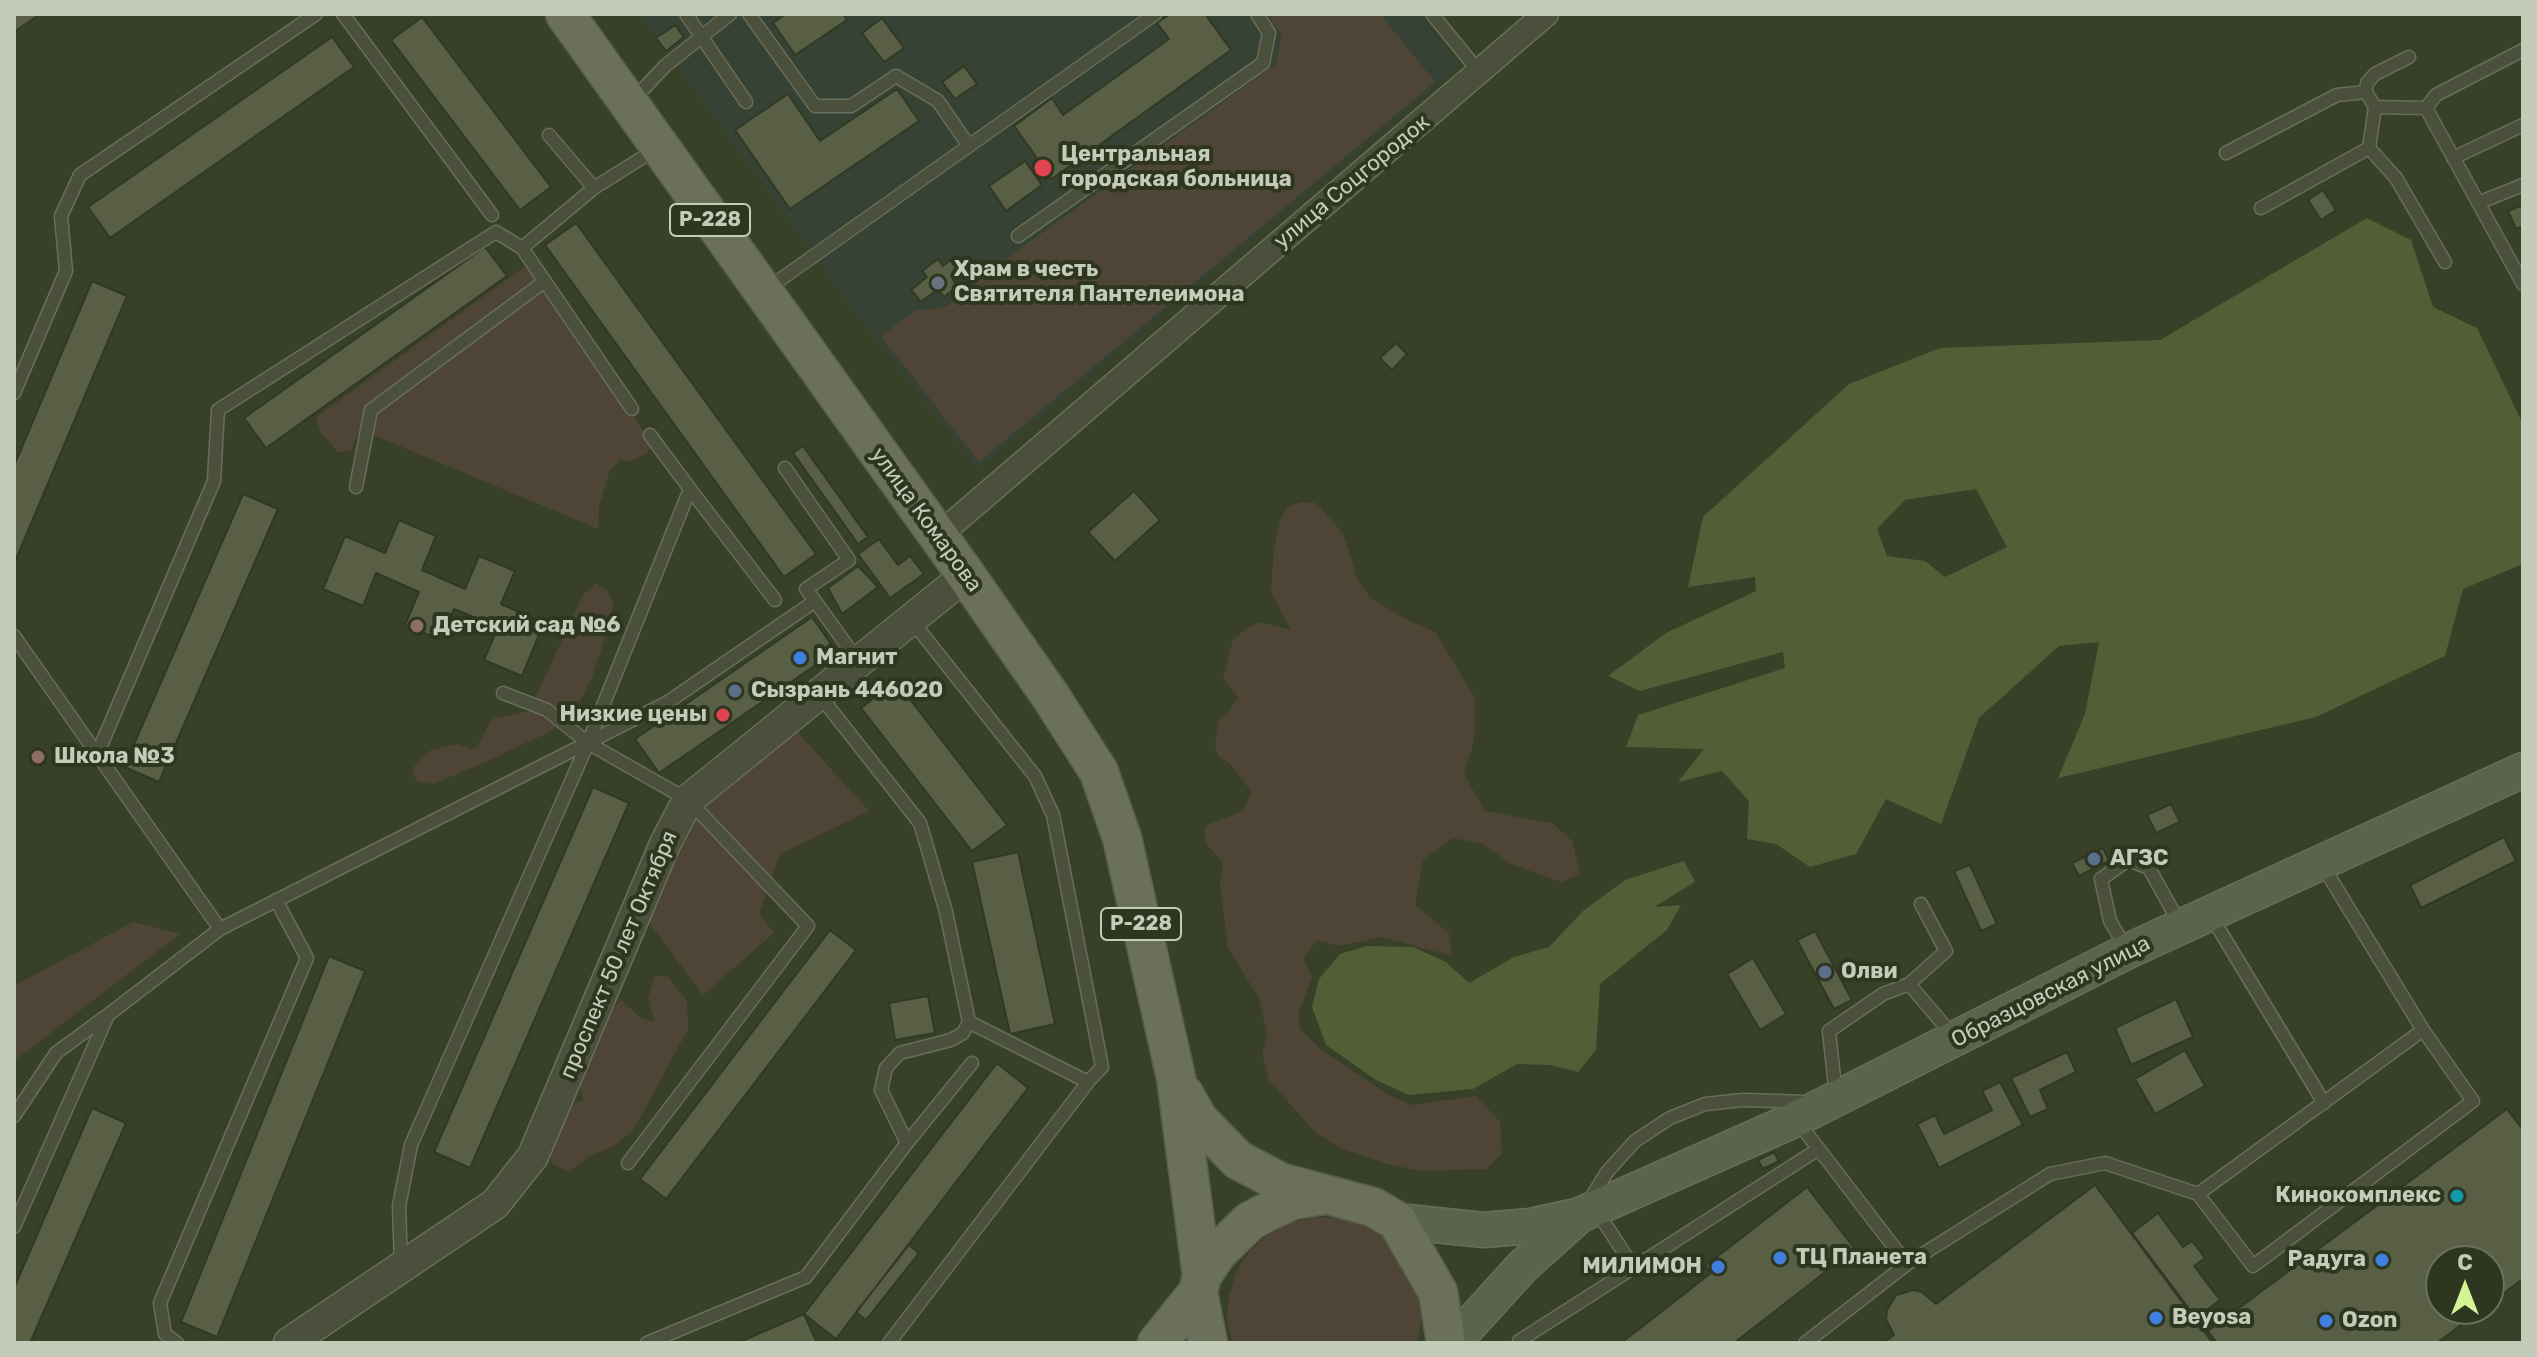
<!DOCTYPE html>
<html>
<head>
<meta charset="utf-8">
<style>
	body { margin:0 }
	#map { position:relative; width:2537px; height:1357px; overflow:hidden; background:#394028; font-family:Rubik,sans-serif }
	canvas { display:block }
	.frame { position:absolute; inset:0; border:16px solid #c5cbb9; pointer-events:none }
	.north { position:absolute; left:2425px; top:1245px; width:80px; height:80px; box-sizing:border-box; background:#2f3620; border:2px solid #6b725d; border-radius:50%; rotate:0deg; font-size:22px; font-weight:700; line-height:32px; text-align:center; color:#c5cbb9 }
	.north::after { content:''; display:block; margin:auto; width:28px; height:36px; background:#d4f395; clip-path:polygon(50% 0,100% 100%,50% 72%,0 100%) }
</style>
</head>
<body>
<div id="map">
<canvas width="2537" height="1357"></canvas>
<div class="frame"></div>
<div class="north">С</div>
</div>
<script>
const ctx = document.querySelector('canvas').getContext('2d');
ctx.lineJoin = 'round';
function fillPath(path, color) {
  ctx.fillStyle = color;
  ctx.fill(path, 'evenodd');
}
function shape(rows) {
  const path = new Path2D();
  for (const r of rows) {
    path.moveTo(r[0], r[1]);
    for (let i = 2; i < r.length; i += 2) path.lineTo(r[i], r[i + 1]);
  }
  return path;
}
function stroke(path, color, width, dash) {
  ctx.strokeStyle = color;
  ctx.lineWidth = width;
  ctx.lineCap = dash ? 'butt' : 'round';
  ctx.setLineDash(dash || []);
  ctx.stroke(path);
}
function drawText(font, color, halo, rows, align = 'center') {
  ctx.font = font + ' Rubik,sans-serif';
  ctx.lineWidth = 8;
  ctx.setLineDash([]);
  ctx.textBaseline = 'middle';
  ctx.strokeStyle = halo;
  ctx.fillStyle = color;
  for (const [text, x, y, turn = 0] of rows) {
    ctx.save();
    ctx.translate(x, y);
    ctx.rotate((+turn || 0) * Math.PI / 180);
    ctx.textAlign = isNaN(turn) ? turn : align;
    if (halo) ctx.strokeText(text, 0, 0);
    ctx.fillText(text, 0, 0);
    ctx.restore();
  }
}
const medical = shape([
	[639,14,1419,14,1460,65,978,469,868,330]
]);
const green = shape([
	[1267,14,1380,14,1435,82,979,462,881,336,916,310,940,309,967,296,977,280,1276,64,1282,35],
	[526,266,538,282,363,422,351,451,338,452,320,432,316,417],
	[544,285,653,445,646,454,631,461,620,460,610,470,599,507,598,529,369,433,374,413],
	[1302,502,1316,503,1344,535,1357,579,1371,598,1407,620,1435,632,1475,698,1474,741,1464,773,1484,811,1552,823,1572,841,1580,874,1561,882,1511,864,1481,843,1452,838,1423,860,1415,905,1449,933,1452,956,1382,937,1339,946,1317,940,1303,958,1312,977,1299,1012,1300,1029,1320,1049,1390,1096,1412,1105,1476,1096,1500,1122,1502,1153,1486,1169,1421,1171,1387,1164,1343,1149,1316,1133,1269,1080,1262,1054,1267,1034,1259,998,1228,948,1220,885,1223,863,1205,842,1205,826,1243,811,1252,792,1229,763,1218,756,1215,745,1218,721,1229,712,1238,697,1223,678,1233,640,1246,629,1260,622,1291,630,1271,592,1274,548,1280,520,1289,506],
	[596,583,607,590,613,602,610,623,591,680,575,709,561,714,553,730,488,761,433,784,418,782,413,774,414,767,431,750,457,744,472,749,478,745,492,719,529,711,583,595],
	[793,727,869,811,780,854,759,914,774,933,703,995,645,917,718,780],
	[133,922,180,934,14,1061,14,986],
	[655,976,668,977,687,1001,688,1029,634,1129,614,1146,588,1157,569,1172,553,1164,545,1141,560,1109,583,1100,578,1076,604,1020,621,1000,640,1017,655,1022,648,998],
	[1316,1217,1343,1218,1369,1227,1391,1243,1418,1288,1422,1315,1417,1343,1232,1343,1227,1319,1229,1295,1236,1272,1249,1252,1266,1236,1290,1223]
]);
const water = shape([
	[2367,218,2411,240,2433,307,2477,328,2523,424,2523,564,2463,589,2445,656,2316,717,2058,778,2085,714,2099,642,2059,646,1979,718,1941,824,1886,799,1856,854,1810,867,1776,844,1747,839,1749,801,1722,771,1678,782,1704,749,1626,747,1638,715,1785,668,1783,652,1640,691,1608,676,1666,633,1756,591,1755,577,1688,587,1703,517,1849,384,1940,348,2160,340],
	[1976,489,2007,547,1945,577,1925,561,1887,556,1877,529,1905,500],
	[1684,861,1695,882,1654,907,1681,905,1667,930,1600,984,1596,1050,1578,1072,1550,1065,1517,1064,1473,1089,1409,1095,1376,1080,1326,1045,1312,1007,1319,979,1340,954,1367,946,1413,947,1446,962,1469,983,1514,957,1549,947,1583,911,1625,880]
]);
const building = shape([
	[14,14,40,14,14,32,14,14],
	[786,14,843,14,847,20,795,55,773,23,786,14],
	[1170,14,1205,14,1231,50,1052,179,1014,126,1052,98,1063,115,1169,39,1157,23,1170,14],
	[422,17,551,187,520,210,391,40,422,17],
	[882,18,904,48,884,62,862,33,882,18],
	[675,25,684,37,666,51,656,38,675,25],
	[332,37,354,67,110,238,88,207,332,37],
	[964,66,977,84,955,99,942,82,964,66],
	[897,89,919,121,790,209,735,130,788,94,820,141,897,89],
	[1025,161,1042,185,1006,211,989,186,1025,161],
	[2323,190,2336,210,2321,220,2308,200,2323,190],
	[2523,205,2523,226,2516,229,2508,211,2523,205],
	[576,223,816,554,784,577,545,245,576,223],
	[485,247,507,276,266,448,244,418,485,247],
	[938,259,943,266,950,260,960,273,953,280,958,286,944,297,938,289,921,302,911,290,927,277,922,271,938,259],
	[92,281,127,296,14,564,14,466,92,281],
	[1396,343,1407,354,1392,370,1380,358,1396,343],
	[803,446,868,537,858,544,793,453,803,446],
	[1134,491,1160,520,1115,561,1088,532,1134,491],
	[243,494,278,509,159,782,124,767,243,494],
	[399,520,436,536,422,570,465,589,479,556,515,571,501,604,544,623,522,676,484,660,498,627,454,609,441,640,405,625,419,592,376,573,363,606,323,589,345,536,385,553,399,520],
	[879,539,898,565,910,556,924,574,890,598,858,554,879,539],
	[858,566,878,587,842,614,828,588,858,566],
	[812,617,836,651,659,773,635,739,812,617],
	[896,681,1007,825,972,851,861,708,896,681],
	[593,787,629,803,470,1168,434,1152,593,787],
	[2171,804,2180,822,2156,833,2147,815,2171,804],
	[2504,837,2516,861,2421,908,2410,885,2504,837],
	[2103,848,2109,861,2079,876,2072,863,2103,848],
	[1018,852,1055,1024,1010,1034,972,862,1018,852],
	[1970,865,1997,924,1981,931,1954,871,1970,865],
	[830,930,856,950,666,1199,640,1179,830,930],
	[1815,931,1852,1000,1834,1009,1797,940,1815,931],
	[329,956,365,971,217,1337,181,1322,329,956],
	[1753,958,1786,1014,1760,1030,1727,974,1753,958],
	[928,996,935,1033,895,1040,889,1003,928,996],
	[2176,999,2193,1037,2131,1065,2115,1028,2176,999],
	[2185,1050,2205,1086,2155,1114,2135,1079,2185,1050],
	[2067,1052,2076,1072,2040,1090,2048,1109,2030,1117,2011,1078,2067,1052],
	[997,1063,1028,1088,836,1339,804,1314,997,1063],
	[2000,1082,2023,1125,1939,1168,1917,1124,1935,1115,1944,1134,1992,1110,1982,1091,2000,1082],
	[92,1108,126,1123,30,1343,14,1343,14,1288,92,1108],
	[2507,1109,2523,1130,2523,1279,2489,1304,2489,1261,2441,1261,2441,1309,2482,1309,2437,1343,2217,1343,2208,1331,2507,1109],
	[1774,1152,1779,1161,1763,1169,1758,1160,1774,1152],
	[2095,1185,2212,1342,1883,1343,1894,1335,1886,1319,1887,1310,1896,1295,1913,1290,1922,1292,1936,1304,2095,1185],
	[1807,1187,1855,1249,1734,1343,1621,1343,1711,1273,1705,1266,1807,1187],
	[2158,1213,2183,1247,2192,1241,2205,1258,2194,1266,2220,1300,2196,1318,2132,1233,2158,1213],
	[909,1245,919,1253,866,1320,856,1312,909,1245],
	[804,1314,817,1343,737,1343,804,1314]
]);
const service = shape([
	[343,14,492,215],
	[686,14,746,102],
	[749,14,815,106,851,106,896,76,938,101,969,146],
	[1432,14,1480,73],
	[2409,57,2375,74,2367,83,2366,92,2375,107,2426,108,2523,284],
	[631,102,665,66,730,14],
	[2426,108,2436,95,2523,50],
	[549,135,594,188],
	[2369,148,2396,178,2445,262],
	[2226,153,2337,95,2366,92],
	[2453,158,2523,125],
	[2478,203,2523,185],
	[2261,208,2369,148,2375,107],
	[1018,236,1263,63,1269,33,1257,14],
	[522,248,632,409],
	[767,289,1155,14],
	[14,393,66,271,61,216,80,175,316,14],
	[785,468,849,560,806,589,815,601],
	[356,487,371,410,545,281],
	[690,489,775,600],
	[912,621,1035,776,1053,815,1102,1067,1088,1082],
	[14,636,220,929],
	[503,693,547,710,588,743,688,800,808,926,628,1163],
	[820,696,920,823,946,912,969,1022,1088,1082,889,1343],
	[96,757,214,481,218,410,496,232,522,248,594,188,656,149],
	[2211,916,2324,1103],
	[2126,948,2110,921,2101,879,2128,860,2149,868,2180,924],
	[1909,984,1946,951,1921,904],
	[1836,1096,1829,1031,1883,994,1909,984,1955,1038],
	[14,1116,56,1053,105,1017],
	[1798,1122,1907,1264,1805,1343],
	[907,1143,972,1063],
	[2198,1194,2253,1266,2473,1101,2423,1030],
	[1588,1203,1607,1172,1635,1141,1670,1118,1705,1104,1743,1100,1808,1102],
	[1596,1210,1634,1268],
	[14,1227,108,1015,220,929,668,702,815,601,858,661],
	[401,1264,399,1206,411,1145,588,743,690,489,650,435],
	[1907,1264,2050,1174,2105,1163,2198,1194,2423,1030,2321,863],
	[177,1343,165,1334,160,1303,307,958,276,900],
	[647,1343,806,1277,907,1143,881,1090,886,1068,900,1053,951,1040,963,1033,969,1022],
	[1521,1343,1519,1341,1817,1150]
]);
const minor = shape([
	[938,536,1546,14]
]);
const tertiary = shape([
	[289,1343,495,1204,533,1156,665,844,688,800,966,575]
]);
const secondary = shape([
	[1397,1221,1484,1230,1530,1226,1580,1215],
	[1453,1343,1523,1266,1580,1215,1796,1119,2128,951,2523,770]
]);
const primary = shape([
	[565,14,966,575,1051,697,1099,772,1122,838,1176,1078,1202,1276],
	[1184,1094,1198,1119,1238,1160,1280,1182,1373,1207,1397,1221,1438,1292,1446,1343],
	[1157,1343,1198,1292],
	[1208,1343,1198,1292,1202,1276,1218,1252,1250,1221,1265,1213,1293,1200,1324,1195]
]);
const markers = [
	[1043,168,10,"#e0444e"],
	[938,283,8,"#6b7280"],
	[417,626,8,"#8d6e63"],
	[800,658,8,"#3f7fe0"],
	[735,691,8,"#5c6f8a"],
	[723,715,8,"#e0444e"],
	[38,757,8,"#8d6e63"],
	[2094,859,8,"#5c6f8a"],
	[1825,972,8,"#5c6f8a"],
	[2457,1196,8,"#0f9aa8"],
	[1780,1258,8,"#3f7fe0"],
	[2382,1260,8,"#3f7fe0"],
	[1718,1267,8,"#3f7fe0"],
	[2156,1318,8,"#3f7fe0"],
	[2326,1321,8,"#3f7fe0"]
];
const shields = [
	[710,220,80],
	[1141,924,80]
];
const shieldNames = [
	["Р-228",710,220],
	["Р-228",1141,924]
];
const poiNames = [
	["Центральная",1061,155],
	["городская больница",1061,180],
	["Храм в честь",954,270],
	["Святителя Пантелеимона",954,295],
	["Детский сад №6",433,626],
	["Магнит",816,658],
	["Сызрань 446020",751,691],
	["Низкие цены",707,715,"right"],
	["Школа №3",54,757],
	["АГЗС",2110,859],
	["Олви",1841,972],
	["Кинокомплекс",2441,1196,"right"],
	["ТЦ Планета",1796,1258],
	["Радуга",2366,1260,"right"],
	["МИЛИМОН",1702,1267,"right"],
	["Beyosa",2172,1318],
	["Ozon",2342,1321]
];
const streetNames = [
	["улица Соцгородок",1352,182,-40],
	["улица Комарова",926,520,54],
	["проспект 50 лет Октября",619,955,-67],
	["Образцовская улица",2051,992,-27]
];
fillPath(medical, '#364234');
fillPath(green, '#4f4536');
fillPath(water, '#525e36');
fillPath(building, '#585f44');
stroke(building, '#313823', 2);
stroke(service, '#686e5a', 15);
stroke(minor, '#686e5a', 27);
stroke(tertiary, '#686e5a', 33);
stroke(secondary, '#686e5a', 37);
stroke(primary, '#565d49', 41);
stroke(service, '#4a503c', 12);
stroke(minor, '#4a503c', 24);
stroke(tertiary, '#4a503c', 30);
stroke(secondary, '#5b634a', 34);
stroke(primary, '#6a705a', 38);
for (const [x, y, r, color] of markers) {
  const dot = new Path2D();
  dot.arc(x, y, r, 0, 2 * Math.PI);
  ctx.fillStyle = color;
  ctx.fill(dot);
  stroke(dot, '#2f3620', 3);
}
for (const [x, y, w] of shields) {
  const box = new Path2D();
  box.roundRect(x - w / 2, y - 16, w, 32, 6);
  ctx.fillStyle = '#2f3620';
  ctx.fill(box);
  stroke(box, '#c5cbb9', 2);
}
drawText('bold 20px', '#c5cbb9', null, shieldNames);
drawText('bold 22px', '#c5cbb9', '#2f3620', poiNames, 'left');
drawText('22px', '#c5cbb9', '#2f3620', streetNames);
</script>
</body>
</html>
